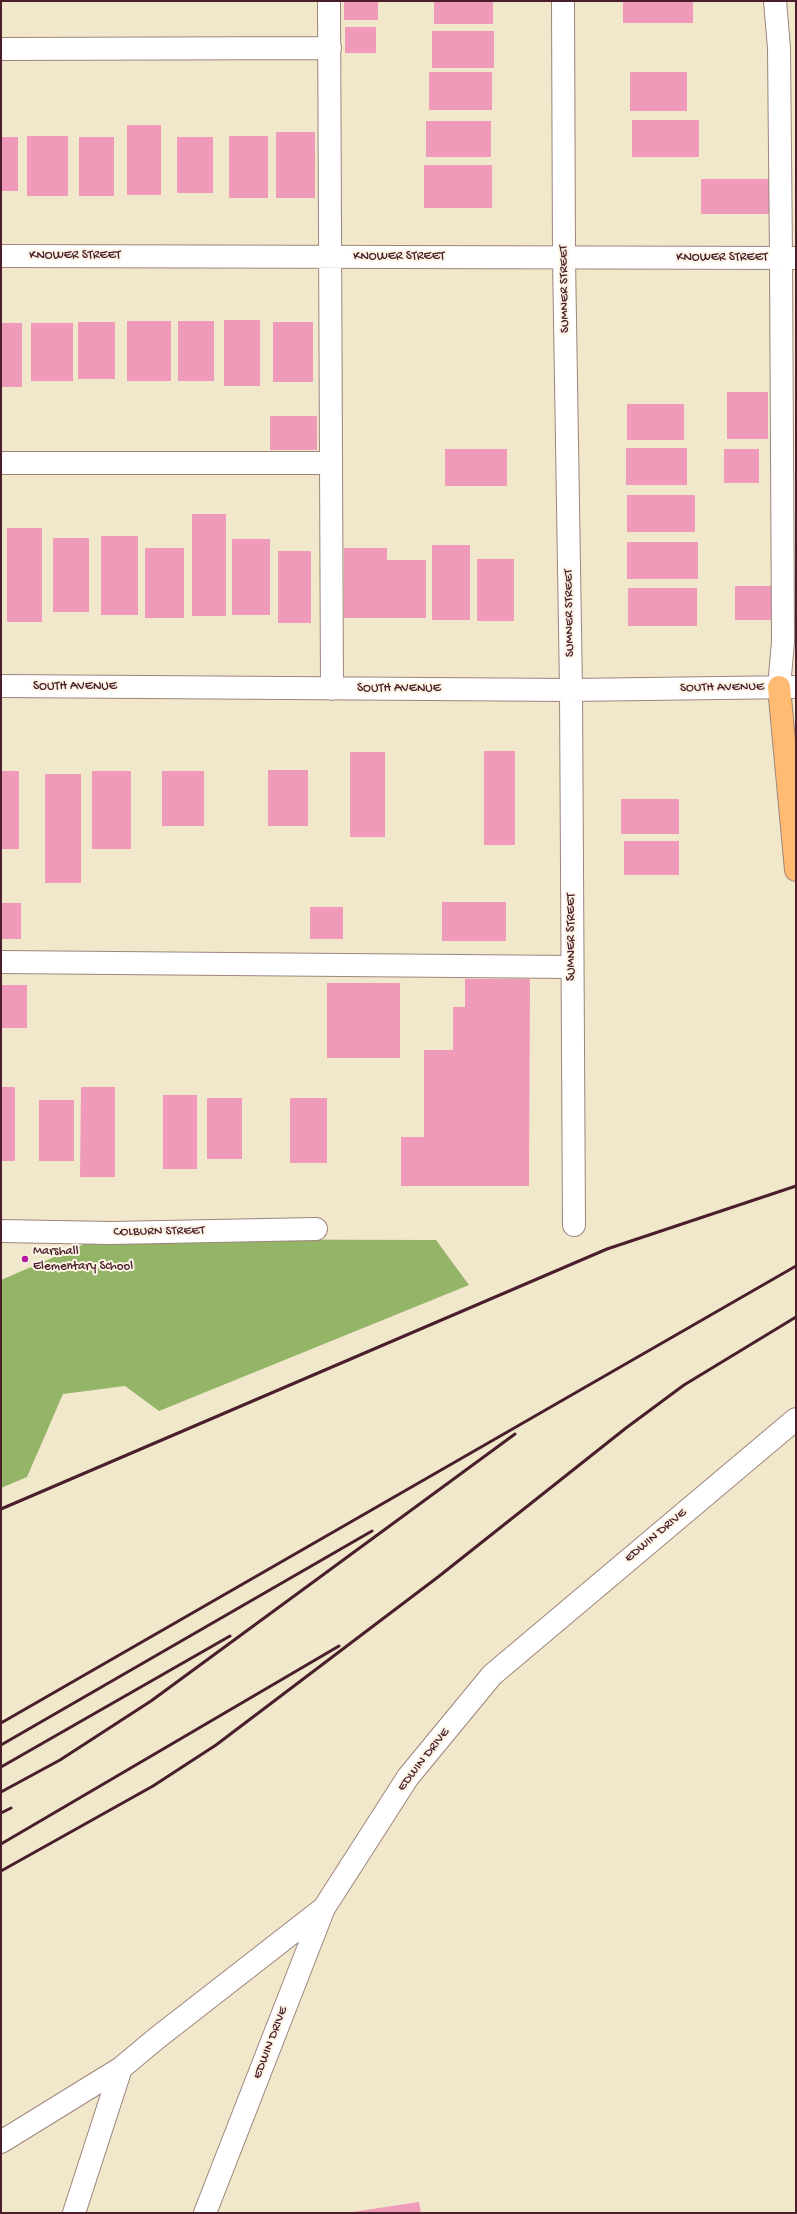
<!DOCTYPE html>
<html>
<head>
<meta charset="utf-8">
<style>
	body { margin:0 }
	#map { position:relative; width:797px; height:2214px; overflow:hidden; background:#f1e8cc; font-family:"Gochi Hand",sans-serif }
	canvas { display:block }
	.frame { position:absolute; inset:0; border:2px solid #4a1f2b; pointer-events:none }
</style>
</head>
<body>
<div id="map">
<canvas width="797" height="2214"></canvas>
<div class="frame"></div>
</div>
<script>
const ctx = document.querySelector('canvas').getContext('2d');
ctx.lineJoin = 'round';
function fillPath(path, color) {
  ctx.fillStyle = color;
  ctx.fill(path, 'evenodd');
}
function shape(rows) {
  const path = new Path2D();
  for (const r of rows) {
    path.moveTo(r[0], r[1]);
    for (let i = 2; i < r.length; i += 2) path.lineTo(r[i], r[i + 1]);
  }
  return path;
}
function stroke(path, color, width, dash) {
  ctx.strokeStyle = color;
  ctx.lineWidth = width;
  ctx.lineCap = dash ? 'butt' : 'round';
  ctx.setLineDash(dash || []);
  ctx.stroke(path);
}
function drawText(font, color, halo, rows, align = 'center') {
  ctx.font = font + ' "Gochi Hand",sans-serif';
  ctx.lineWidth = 4;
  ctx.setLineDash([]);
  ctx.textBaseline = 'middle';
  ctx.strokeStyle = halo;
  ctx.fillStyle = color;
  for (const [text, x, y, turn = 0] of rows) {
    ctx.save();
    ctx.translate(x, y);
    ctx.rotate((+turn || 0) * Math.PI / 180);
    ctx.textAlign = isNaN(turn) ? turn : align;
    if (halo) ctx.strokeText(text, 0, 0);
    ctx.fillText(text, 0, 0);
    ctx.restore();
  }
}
const forest = shape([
	[96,1239,436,1240,469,1285,159,1411,125,1386,63,1394,27,1477,1,1488,1,1280]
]);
const building = shape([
	[344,1,378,1,378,20,344,20],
	[434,1,493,1,493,24,434,24],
	[623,1,693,1,693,23,623,23],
	[345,27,376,27,376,53,345,53],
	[432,31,494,31,494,68,432,68],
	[429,72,492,72,492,110,429,110],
	[630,72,687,72,687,111,630,111],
	[632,120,699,120,699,157,632,157],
	[426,121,491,121,491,157,426,157],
	[127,125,161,125,161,195,127,195],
	[276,132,315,132,315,198,276,198],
	[27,136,68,136,68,196,27,196],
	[229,136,268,136,268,198,229,198],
	[1,137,18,137,18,191,1,191],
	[79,137,114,137,114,196,79,196],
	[177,137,213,137,213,193,177,193],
	[424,165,492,165,492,208,424,208],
	[701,179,772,179,772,214,701,214],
	[224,320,260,320,260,386,224,386],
	[127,321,171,321,171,381,127,381],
	[178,321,214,321,214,381,178,381],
	[78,322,115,322,115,379,78,379],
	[273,322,313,322,313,382,273,382],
	[1,323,22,323,22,387,1,387],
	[31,323,73,323,73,381,31,381],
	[727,392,768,392,768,439,727,439],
	[627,404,684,404,684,440,627,440],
	[270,416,317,416,317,450,270,450],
	[626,448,687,448,687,485,626,485],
	[445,449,507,449,507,486,445,486],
	[724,449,759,449,759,483,724,483],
	[627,495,695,495,695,532,627,532],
	[192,514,226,514,226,616,192,616],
	[7,528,42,528,42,622,7,622],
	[101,536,138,536,138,615,101,615],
	[53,538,89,538,89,612,53,612],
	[232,539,270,539,270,615,232,615],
	[627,542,698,542,698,579,627,579],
	[432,545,470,545,470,620,432,620],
	[145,548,184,548,184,618,145,618],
	[344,548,387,548,387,560,426,560,426,618,344,618],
	[278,551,311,551,311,623,278,623],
	[477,559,514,559,514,621,477,621],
	[735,586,773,586,773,620,735,620],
	[628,588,697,588,697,626,628,626],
	[484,751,515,751,515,845,484,845],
	[350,752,385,752,385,837,350,837],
	[268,770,308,770,308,826,268,826],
	[1,771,19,771,19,849,1,849],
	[92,771,131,771,131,849,92,849],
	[162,771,204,771,204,826,162,826],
	[45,774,81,774,81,883,45,883],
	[621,799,679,799,679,834,621,834],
	[624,841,679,841,679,875,624,875],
	[442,902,506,902,506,941,442,941],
	[1,903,21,903,21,939,1,939],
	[310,907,343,907,343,939,310,939],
	[465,979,530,979,529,1186,401,1186,401,1137,424,1137,424,1050,453,1050,453,1007,465,1007],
	[327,983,400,983,400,1058,327,1058],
	[1,985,27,985,27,1028,1,1028],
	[1,1087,15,1087,15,1161,1,1161],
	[81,1087,115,1087,115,1177,80,1177],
	[163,1095,197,1095,197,1169,163,1169],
	[207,1098,242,1098,242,1159,207,1159],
	[290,1098,327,1098,327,1163,290,1163],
	[39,1100,74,1100,74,1161,39,1161],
	[419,2202,421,2213,352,2213,352,2212]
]);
const minor = shape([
	[329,1,332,689],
	[563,1,564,258,571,690,574,1225],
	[775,1,779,48,781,258,783,642,779,687],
	[1,49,330,48],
	[1,256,796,258],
	[1,463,331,463],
	[1,686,571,690,796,687],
	[1,962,572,967],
	[1,1231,111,1233,316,1229],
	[1,2142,121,2068,157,2038,324,1908],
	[74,2213,121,2068],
	[205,2213,324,1908,408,1777,492,1675,796,1419]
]);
const highway = shape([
	[779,687,796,870]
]);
const rail = shape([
	[1,1509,607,1249,796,1186],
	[1,1723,796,1266],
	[1,1745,372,1531],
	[1,1767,230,1636],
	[1,1792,60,1760,151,1701,515,1434],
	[1,1813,11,1808],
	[1,1844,339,1646],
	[1,1871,153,1786,216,1745,438,1577,626,1428,684,1385,796,1317]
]);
const markers = [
	[25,1259,4,"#b5179e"]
];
const streetNames = [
	["KNOWER STREET",75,256],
	["KNOWER STREET",399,257],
	["KNOWER STREET",722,258],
	["SUMNER STREET",565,289,-91],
	["SUMNER STREET",570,613,-91],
	["SOUTH AVENUE",75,687],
	["SOUTH AVENUE",722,688,-1],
	["SOUTH AVENUE",399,689],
	["SUMNER STREET",572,937,-90],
	["COLBURN STREET",159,1232,-1],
	["EDWIN DRIVE",656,1536,-40],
	["EDWIN DRIVE",424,1760,-52],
	["EDWIN DRIVE",271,2043,-69]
];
const poiNames = [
	["Marshall",33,1252],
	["Elementary School",33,1267]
];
fillPath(forest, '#94b467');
fillPath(building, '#ef9ab9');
stroke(minor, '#9e847c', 24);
stroke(highway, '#9e847c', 24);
stroke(minor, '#fff', 22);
stroke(highway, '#febb71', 22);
stroke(rail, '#4a1f2b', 3);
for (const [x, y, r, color] of markers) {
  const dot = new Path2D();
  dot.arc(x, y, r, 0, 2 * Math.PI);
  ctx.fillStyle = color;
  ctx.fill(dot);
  stroke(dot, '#fcf5e5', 1.5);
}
drawText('13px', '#4a1f2b', '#fcf5e5', streetNames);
drawText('13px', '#4a1f2b', '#fcf5e5', poiNames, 'left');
</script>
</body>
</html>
